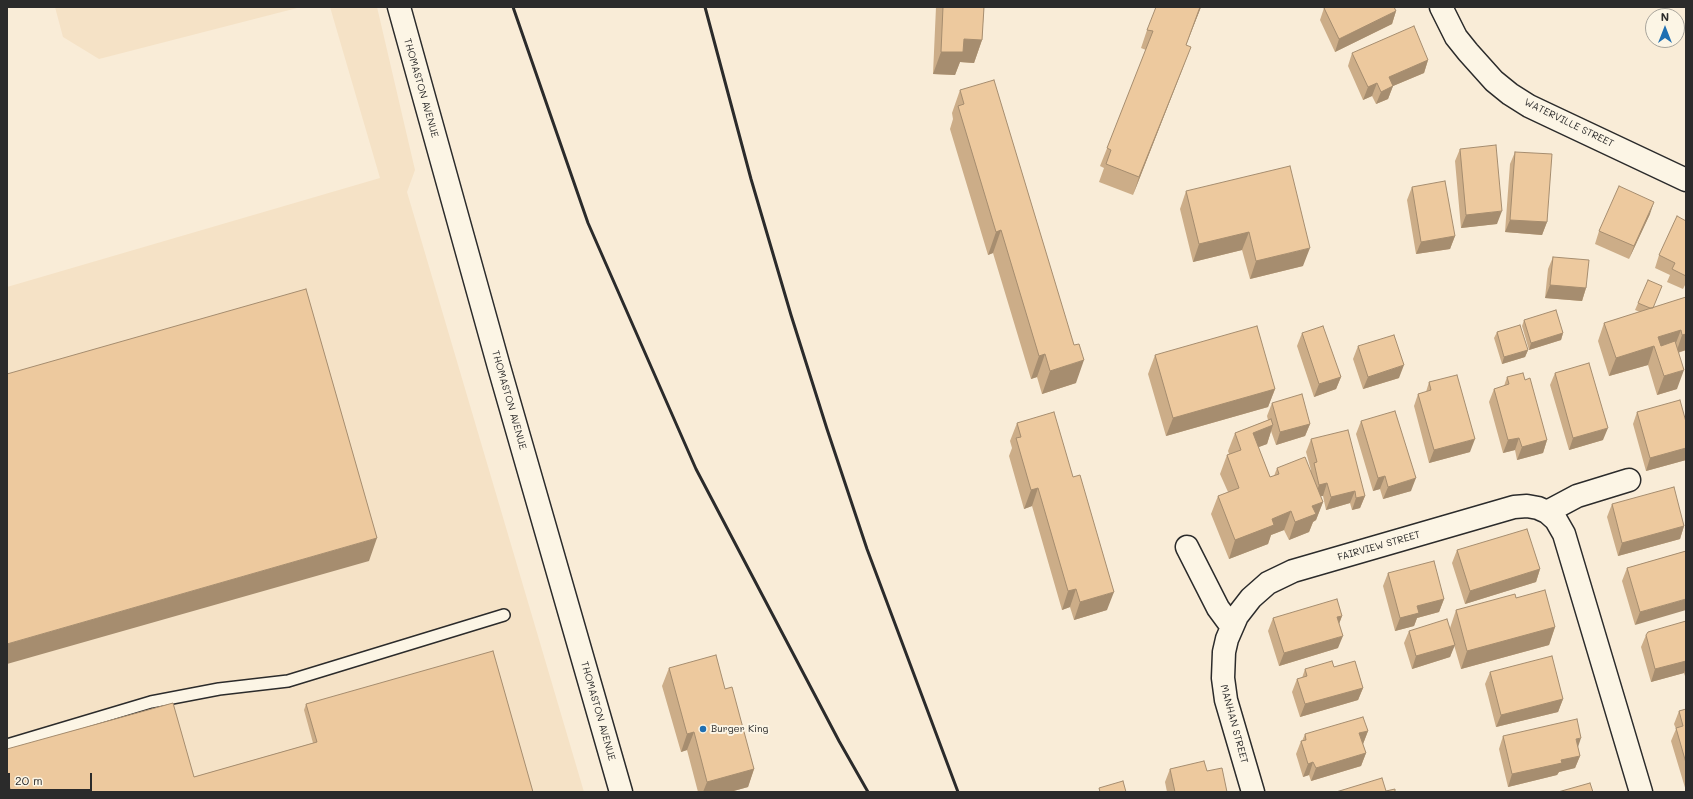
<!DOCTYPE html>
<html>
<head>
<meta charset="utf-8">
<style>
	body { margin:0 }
	#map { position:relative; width:1693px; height:799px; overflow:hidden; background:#f9ecd7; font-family:Mali,sans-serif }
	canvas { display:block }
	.frame { position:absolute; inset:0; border:8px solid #2b2b2b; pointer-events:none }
	.north { position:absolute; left:1645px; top:8px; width:40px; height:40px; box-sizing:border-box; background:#fcf5e5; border:1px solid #a8a49b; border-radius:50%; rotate:0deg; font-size:11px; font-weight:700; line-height:16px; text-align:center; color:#2b2b2b }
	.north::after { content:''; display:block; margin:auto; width:14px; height:18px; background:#1f6fb2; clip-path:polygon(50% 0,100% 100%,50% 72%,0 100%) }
	.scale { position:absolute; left:8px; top:773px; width:84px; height:18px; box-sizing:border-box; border:2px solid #2b2b2b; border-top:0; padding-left:5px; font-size:12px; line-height:14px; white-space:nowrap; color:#2b2b2b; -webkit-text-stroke:3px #fcf5e5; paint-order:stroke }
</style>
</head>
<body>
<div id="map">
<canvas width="1693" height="799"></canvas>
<div class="frame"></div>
<div class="north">N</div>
<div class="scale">20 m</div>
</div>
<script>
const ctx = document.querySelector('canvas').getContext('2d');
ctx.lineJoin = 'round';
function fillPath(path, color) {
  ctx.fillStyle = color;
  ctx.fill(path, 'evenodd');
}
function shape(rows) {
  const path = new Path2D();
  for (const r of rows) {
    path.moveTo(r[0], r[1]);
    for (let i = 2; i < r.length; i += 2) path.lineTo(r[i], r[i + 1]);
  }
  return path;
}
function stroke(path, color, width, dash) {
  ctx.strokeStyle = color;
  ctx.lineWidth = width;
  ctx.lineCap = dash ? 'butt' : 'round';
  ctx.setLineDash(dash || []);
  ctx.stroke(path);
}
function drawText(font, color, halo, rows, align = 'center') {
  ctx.font = font + ' Mali,sans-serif';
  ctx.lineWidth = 4;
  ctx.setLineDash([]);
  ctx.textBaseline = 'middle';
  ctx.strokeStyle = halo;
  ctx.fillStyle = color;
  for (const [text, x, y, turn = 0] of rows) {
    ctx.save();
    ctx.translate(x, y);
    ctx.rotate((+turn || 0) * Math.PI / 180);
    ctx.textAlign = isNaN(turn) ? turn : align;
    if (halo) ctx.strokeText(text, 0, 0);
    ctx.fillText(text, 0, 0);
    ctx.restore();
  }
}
const built = shape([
	[55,7,301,7,99,59,63,37],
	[330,7,377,7,415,170,407,192,584,792,7,792,7,287,380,178]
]);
const service = shape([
	[7,745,151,702,219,689,288,681,504,615]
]);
const minor = shape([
	[1547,512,1577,496,1629,480],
	[1187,547,1218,608,1232,627],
	[1253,792,1226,700,1223,678,1224,652,1227,639,1237,616,1251,598,1268,583,1293,571,1514,507,1527,506,1538,508,1547,512,1556,520,1564,534,1641,792]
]);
const tertiary = shape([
	[1441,7,1456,37,1468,52,1494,81,1510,94,1529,106,1548,115,1686,180]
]);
const secondary = shape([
	[399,7,499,367,621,792]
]);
const rail = shape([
	[513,7,588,223,696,469,839,741,868,792],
	[705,7,751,179,791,315,827,429,867,549,958,792]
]);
const wall = shape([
	[936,7,984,7,982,40,974,63,960,62,955,75,933,74],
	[1201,7,1186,45,1184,65,1133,195,1099,182,1104,168,1100,166,1146,50,1141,48,1147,30],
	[1324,8,1396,11,1392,24,1335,52,1320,20],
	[1352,53,1428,60,1424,73,1393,86,1388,99,1376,104,1372,96,1363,100,1348,66],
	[960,90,1076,383,1042,394,1037,377,1031,379,993,253,988,255,950,129,953,119,952,113],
	[1460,149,1497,224,1461,228,1455,161],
	[1515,152,1547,222,1542,235,1505,232,1510,164],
	[1412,187,1455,236,1450,249,1416,254,1407,200],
	[1186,191,1303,266,1250,279,1242,250,1193,262,1180,209],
	[1650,214,1629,259,1595,244,1599,231],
	[1686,221,1686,283,1683,289,1667,282,1670,275,1655,268,1659,255],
	[1553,257,1586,288,1582,301,1545,298,1548,269],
	[1686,297,1686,350,1678,353,1677,389,1657,395,1648,365,1609,376,1598,341,1604,323,1640,312,1635,310,1638,303,1653,308],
	[1524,320,1563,333,1561,340,1529,350,1522,326],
	[1497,332,1528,350,1525,357,1502,364,1494,338],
	[1302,333,1341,377,1336,389,1314,397,1297,346],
	[1358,346,1399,378,1363,389,1353,359],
	[1155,355,1275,389,1268,407,1166,436,1148,374],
	[1555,373,1603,440,1569,450,1550,385],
	[1507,377,1525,380,1547,440,1543,453,1517,460,1515,450,1503,453,1489,402,1494,389,1504,386],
	[1429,382,1470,452,1429,463,1414,406,1418,394,1426,392],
	[1272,403,1310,424,1305,436,1276,445,1271,431,1267,444,1258,447,1270,477,1274,476,1277,468,1311,471,1311,470,1306,452,1311,439,1365,496,1360,508,1352,510,1350,503,1326,510,1323,496,1320,496,1323,502,1316,520,1313,522,1309,532,1289,540,1284,530,1271,535,1268,544,1229,559,1211,514,1218,496,1228,492,1220,474,1227,455,1229,454,1228,451,1235,433,1268,420,1267,416],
	[1637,412,1686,422,1686,460,1646,471,1633,424],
	[1361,421,1411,491,1383,499,1380,489,1373,491,1356,434],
	[1017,423,1107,610,1074,620,1070,607,1062,610,1032,506,1024,509,1009,456,1012,448,1010,441],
	[1612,504,1684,526,1680,539,1618,556,1607,517],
	[1457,550,1540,569,1536,582,1465,604,1452,563],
	[1686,551,1635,625,1622,581,1627,568],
	[1388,573,1444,599,1439,612,1417,618,1414,626,1395,631,1383,586],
	[1516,598,1555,627,1549,645,1461,669,1454,645,1450,657,1412,669,1404,643,1409,631,1450,628,1456,610],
	[1342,616,1339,624,1338,648,1279,666,1268,631,1273,618],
	[1686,621,1686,679,1684,673,1651,682,1641,647,1646,635],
	[1334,667,1363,688,1358,700,1300,717,1292,692,1297,679,1302,678,1305,669],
	[669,668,725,689,754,769,748,787,730,792,698,792,687,750,681,752,662,686],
	[1490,672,1563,699,1558,712,1496,727,1485,684],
	[306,704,533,792,7,792,7,749,194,777,313,743,304,710],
	[1686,709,1686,791,1671,741,1676,729,1674,724,1679,711],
	[1368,731,1363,744,1366,753,1361,766,1311,781,1309,775,1303,777,1296,754,1301,741,1302,741,1305,734],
	[1503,736,1578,748,1580,756,1575,768,1559,772,1557,775,1508,787,1499,749],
	[1170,769,1207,771,1227,792,1167,792,1165,782]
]);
const shadedWall = shape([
	[1200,7,1201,7,1179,63,1186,45],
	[1396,11,1392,24,1335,52,1339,39],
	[964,39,982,40,974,63,960,62,955,75,933,74,941,52],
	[1191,47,1184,65,1133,195,1139,177],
	[1428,60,1424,73,1393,86,1388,99,1376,104,1381,92,1389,77],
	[1377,83,1372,96,1363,100,1368,87],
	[1654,202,1650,214,1629,259,1634,246],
	[1502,211,1497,224,1461,228,1466,215],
	[1510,220,1547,222,1542,235,1505,232],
	[1001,230,993,253,988,255,996,232],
	[1249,232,1242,250,1193,262,1199,244],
	[1455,236,1450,249,1416,254,1421,242],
	[1310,248,1303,266,1250,279,1256,261],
	[1550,285,1586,288,1582,301,1545,298],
	[1681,330,1674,348,1657,354,1658,337],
	[1563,333,1561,340,1529,350,1531,343],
	[1686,334,1686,350,1676,353,1682,335],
	[1654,346,1648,365,1609,376,1616,358],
	[1528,350,1525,357,1502,364,1504,357],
	[1045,354,1037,377,1031,379,1039,356],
	[1084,360,1076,383,1042,394,1050,371],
	[1404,365,1399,378,1363,389,1368,377],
	[1684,370,1677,389,1657,395,1664,376],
	[1341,377,1336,389,1314,397,1319,384],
	[1275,389,1268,407,1166,436,1173,418],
	[1310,424,1305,436,1276,445,1280,432],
	[1273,425,1267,444,1246,452,1253,433],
	[1608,428,1603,440,1569,450,1573,438],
	[1519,438,1515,450,1503,453,1508,440],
	[1475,439,1470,452,1429,463,1434,450],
	[1547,440,1543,453,1517,460,1522,447],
	[1686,448,1686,460,1646,471,1650,458],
	[1385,476,1380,489,1373,491,1378,478],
	[1416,478,1411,491,1383,499,1388,487],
	[1327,483,1323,496,1315,497,1319,485],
	[1038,488,1032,506,1024,509,1031,490],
	[1355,491,1350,503,1326,510,1331,497],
	[1365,496,1360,508,1352,510,1356,498],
	[1323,502,1316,520,1313,522,1309,532,1289,540,1295,522,1312,506],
	[1291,511,1284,530,1271,535,1268,544,1229,559,1235,540,1272,519],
	[1684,526,1680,539,1618,556,1622,543],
	[377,538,369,561,7,664,7,644],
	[1540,569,1536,582,1465,604,1470,591],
	[1076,589,1070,607,1062,610,1068,591],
	[1114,592,1107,610,1074,620,1080,602],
	[1444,599,1439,612,1417,618,1414,626,1395,631,1400,618,1417,606],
	[1686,599,1686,610,1635,625,1640,612],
	[1342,616,1337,629,1337,617],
	[1555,627,1549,645,1461,669,1467,651],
	[1343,636,1338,648,1279,666,1284,653],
	[1455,645,1450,657,1412,669,1416,656],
	[1686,661,1686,668,1684,673,1651,682,1655,669],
	[1363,688,1358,700,1300,717,1305,704],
	[1563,699,1558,712,1496,727,1501,715],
	[1368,731,1363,744,1355,746,1359,733],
	[694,732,687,750,681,752,687,734],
	[1581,738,1577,750,1576,739],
	[1366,753,1361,766,1311,781,1316,768],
	[1580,756,1575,768,1559,772,1557,775,1508,787,1512,774,1561,760],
	[1313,762,1309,775,1303,777,1308,764],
	[754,769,748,787,730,792,703,792,707,782]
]);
const building = shape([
	[943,7,984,7,982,40,964,39,963,52,941,52,943,7],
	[1156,7,1200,7,1186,45,1191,47,1139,177,1106,164,1111,150,1107,148,1153,31,1147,30,1156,7],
	[1326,7,1394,7,1396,11,1339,39,1324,8,1326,7],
	[1414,26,1428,60,1389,77,1393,86,1381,92,1377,83,1368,87,1352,53,1414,26],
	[994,80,1074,345,1079,344,1084,360,1050,371,1045,354,1039,356,1001,230,996,232,958,106,964,104,960,90,994,80],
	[1496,145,1502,211,1466,215,1460,149,1496,145],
	[1515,152,1552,154,1547,222,1510,220,1515,152],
	[1290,166,1310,248,1256,261,1249,232,1199,244,1186,191,1290,166],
	[1445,181,1455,236,1421,242,1412,187,1445,181],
	[1619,186,1654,202,1634,246,1599,231,1619,186],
	[1677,216,1686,221,1686,276,1672,269,1675,263,1659,255,1677,216],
	[1553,257,1589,260,1586,288,1550,285,1553,257],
	[1648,280,1662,286,1653,308,1650,308,1638,303,1648,280],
	[306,289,377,538,7,644,7,374,306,289],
	[1686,297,1686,334,1682,335,1681,330,1658,337,1661,346,1675,341,1684,370,1664,376,1654,346,1616,358,1604,323,1686,297],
	[1556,310,1563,333,1531,343,1524,320,1556,310],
	[1520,325,1528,350,1504,357,1497,332,1520,325],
	[1257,326,1275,389,1173,418,1155,355,1257,326],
	[1323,326,1341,377,1319,384,1302,333,1323,326],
	[1394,335,1404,365,1368,377,1358,346,1394,335],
	[1589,363,1608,428,1573,438,1555,373,1589,363],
	[1523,373,1525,380,1530,378,1547,440,1522,447,1519,438,1508,440,1494,389,1509,384,1507,377,1523,373],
	[1457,375,1475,439,1434,450,1418,394,1431,390,1429,382,1457,375],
	[1302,394,1310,424,1280,432,1272,403,1302,394],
	[1680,400,1686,422,1686,448,1650,458,1637,412,1680,400],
	[1395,411,1416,478,1388,487,1385,476,1378,478,1361,421,1395,411],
	[1054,412,1073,477,1080,475,1114,592,1080,602,1076,589,1068,591,1038,488,1031,490,1016,438,1021,437,1017,423,1054,412],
	[1271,419,1273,425,1253,433,1270,477,1279,474,1277,468,1305,457,1323,502,1312,506,1316,514,1295,522,1291,511,1272,519,1274,525,1235,540,1218,496,1239,488,1227,455,1241,450,1235,433,1271,419],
	[1348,430,1365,496,1356,498,1355,491,1331,497,1327,483,1319,485,1314,463,1317,462,1311,439,1348,430],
	[1674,487,1684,526,1622,543,1612,504,1674,487],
	[1527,529,1540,569,1470,591,1457,550,1527,529],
	[1686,551,1686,599,1640,612,1627,568,1686,551],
	[1434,561,1444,599,1417,606,1419,613,1400,618,1388,573,1434,561],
	[1545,590,1555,627,1467,651,1456,610,1515,594,1516,598,1545,590],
	[1337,599,1342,616,1337,617,1343,636,1284,653,1273,618,1337,599],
	[1447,619,1455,645,1416,656,1409,631,1447,619],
	[1686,621,1686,661,1655,669,1646,635,1648,632,1686,621],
	[493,651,533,792,11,792,7,778,7,749,173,703,194,777,317,742,306,704,493,651],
	[716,655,725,689,732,687,754,769,707,782,694,732,687,734,669,668,716,655],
	[1552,656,1563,699,1501,715,1490,672,1552,656],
	[1332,661,1334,667,1355,661,1363,688,1305,704,1297,679,1307,676,1305,669,1332,661],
	[1686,709,1686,763,1676,728,1683,726,1679,711,1686,709],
	[1363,717,1368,731,1359,733,1366,753,1316,768,1313,762,1308,764,1301,741,1306,740,1305,734,1363,717],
	[1577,719,1581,738,1576,739,1580,756,1561,760,1562,763,1512,774,1503,736,1577,719],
	[1204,761,1207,771,1222,768,1227,792,1175,792,1170,769,1204,761],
	[1382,778,1386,791,1395,789,1395,792,1336,792,1382,778],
	[1123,781,1126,792,1100,792,1099,788,1123,781],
	[1590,783,1593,792,1558,792,1590,783]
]);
const markers = [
	[703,729,4,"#1f6fb2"]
];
const streetNames = [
	["THOMASTON AVENUE",421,88,74],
	["WATERVILLE STREET",1569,123,26],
	["THOMASTON AVENUE",509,400,74],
	["FAIRVIEW STREET",1379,546,-16],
	["THOMASTON AVENUE",598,711,74],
	["MANHAN STREET",1234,724,75]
];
const poiNames = [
	["Burger King",711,729]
];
fillPath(built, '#f5e2c6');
stroke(service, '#2b2b2b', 14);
stroke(minor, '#2b2b2b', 25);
stroke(tertiary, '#2b2b2b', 25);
stroke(secondary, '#2b2b2b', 25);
stroke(service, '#fcf5e5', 11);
stroke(minor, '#fcf5e5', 22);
stroke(tertiary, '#fcf5e5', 22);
stroke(secondary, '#fcf5e5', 22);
stroke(rail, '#2b2b2b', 3);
fillPath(wall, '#ccad88');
fillPath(shadedWall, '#a68d6f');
fillPath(building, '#edc99e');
stroke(building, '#a68d6f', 1);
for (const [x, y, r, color] of markers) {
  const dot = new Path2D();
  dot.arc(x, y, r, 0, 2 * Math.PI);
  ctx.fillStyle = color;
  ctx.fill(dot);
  stroke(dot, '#fcf5e5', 1.5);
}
drawText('10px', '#2b2b2b', '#fcf5e5', streetNames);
drawText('10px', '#2b2b2b', '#fcf5e5', poiNames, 'left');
</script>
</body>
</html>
